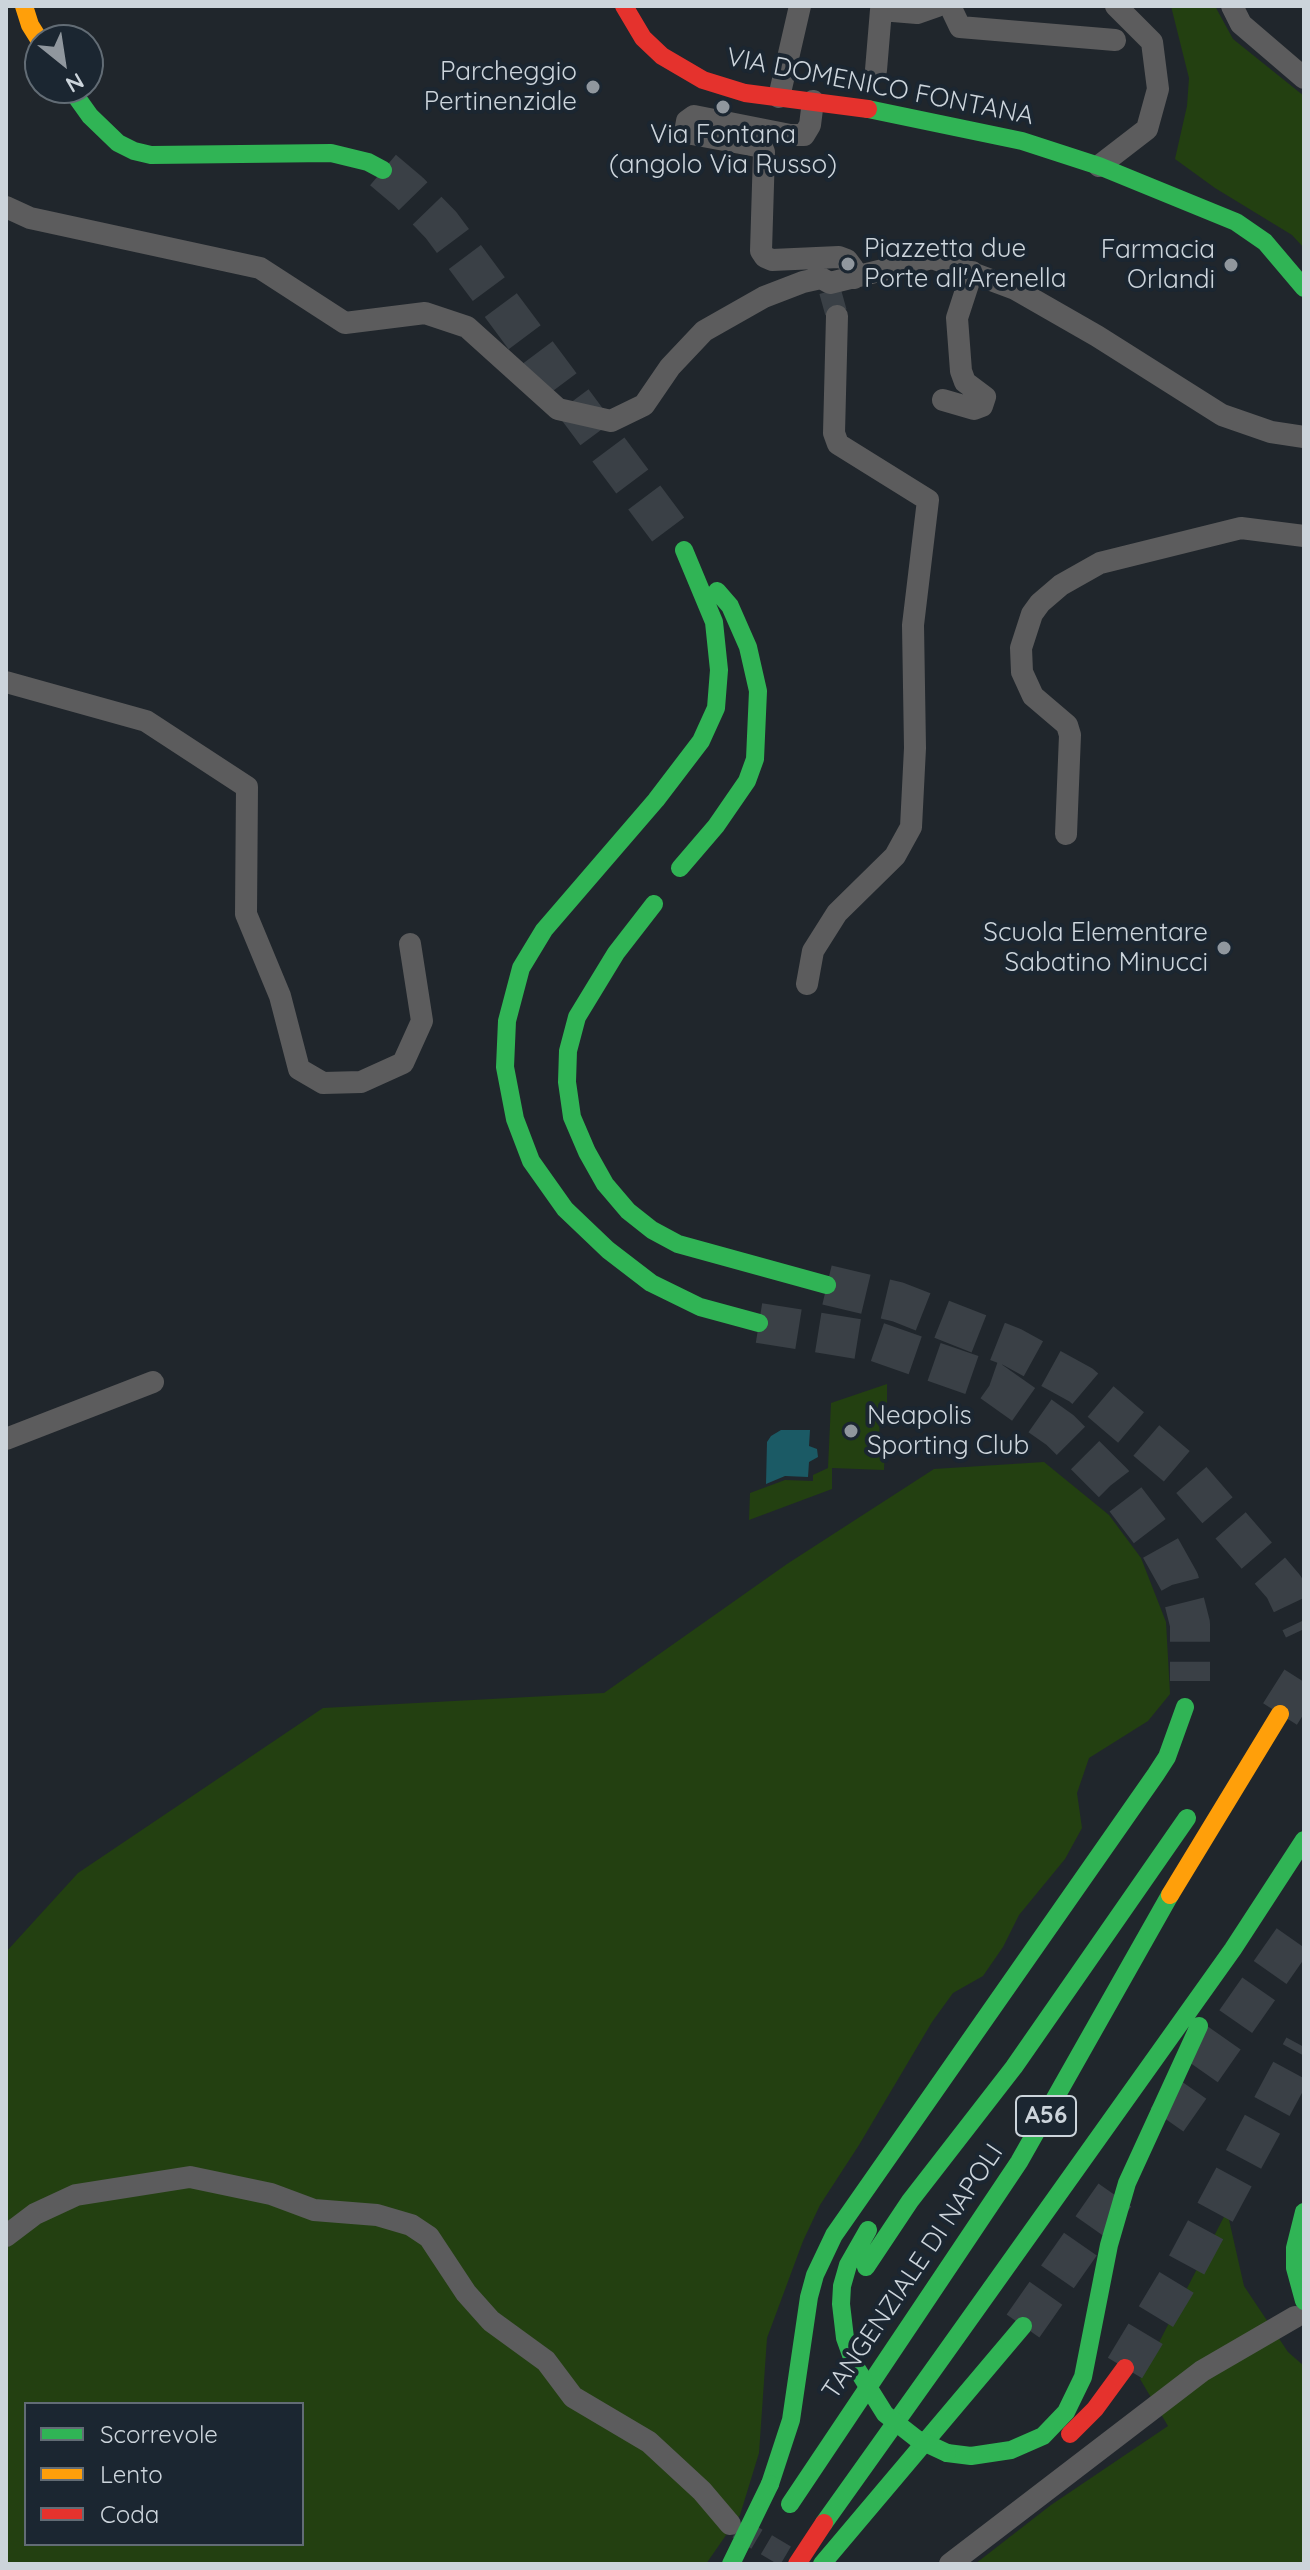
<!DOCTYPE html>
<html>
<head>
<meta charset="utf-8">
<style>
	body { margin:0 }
	#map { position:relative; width:1310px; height:2570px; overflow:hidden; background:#20262c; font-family:Quicksand,sans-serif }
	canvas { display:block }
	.frame { position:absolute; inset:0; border:8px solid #ccd4db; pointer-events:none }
	.legend { position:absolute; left:24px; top:2402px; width:280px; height:144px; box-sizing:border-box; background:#1b2631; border:2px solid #626c75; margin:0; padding:10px 14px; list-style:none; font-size:24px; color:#ccd4db }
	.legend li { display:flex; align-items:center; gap:16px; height:40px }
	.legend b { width:40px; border:2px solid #626c75 }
	.north { position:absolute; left:24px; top:24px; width:80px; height:80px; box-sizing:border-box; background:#1b2631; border:2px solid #626c75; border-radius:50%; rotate:150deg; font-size:22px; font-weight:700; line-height:32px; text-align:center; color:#ccd4db }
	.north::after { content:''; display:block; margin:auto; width:28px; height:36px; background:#90979e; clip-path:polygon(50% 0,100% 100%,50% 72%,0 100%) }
</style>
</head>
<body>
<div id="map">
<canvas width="1310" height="2570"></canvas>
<div class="frame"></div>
<ul class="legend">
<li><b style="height:10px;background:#30b455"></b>Scorrevole</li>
<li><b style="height:10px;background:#ff9f0a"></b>Lento</li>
<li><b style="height:10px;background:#e5322d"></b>Coda</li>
</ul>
<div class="north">N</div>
</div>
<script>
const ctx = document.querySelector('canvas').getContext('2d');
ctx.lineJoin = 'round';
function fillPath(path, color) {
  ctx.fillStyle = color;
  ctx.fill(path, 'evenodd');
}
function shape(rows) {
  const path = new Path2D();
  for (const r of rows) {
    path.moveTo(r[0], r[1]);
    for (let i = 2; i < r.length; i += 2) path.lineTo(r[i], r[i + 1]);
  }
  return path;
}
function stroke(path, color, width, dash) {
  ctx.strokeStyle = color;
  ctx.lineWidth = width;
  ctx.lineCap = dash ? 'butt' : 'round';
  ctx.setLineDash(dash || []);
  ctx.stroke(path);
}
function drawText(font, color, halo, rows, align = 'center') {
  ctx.font = font + ' Quicksand,sans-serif';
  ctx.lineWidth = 8;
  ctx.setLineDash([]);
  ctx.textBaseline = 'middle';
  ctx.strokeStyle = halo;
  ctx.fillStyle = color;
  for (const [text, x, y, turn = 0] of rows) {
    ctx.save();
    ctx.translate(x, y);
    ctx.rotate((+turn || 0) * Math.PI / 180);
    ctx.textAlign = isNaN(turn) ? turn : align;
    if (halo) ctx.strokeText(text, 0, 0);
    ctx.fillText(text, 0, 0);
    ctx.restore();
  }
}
const green = shape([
	[1171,6,1215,6,1233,39,1304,96,1304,248,1292,235,1215,188,1175,159,1187,106,1189,78],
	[887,1384,887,1408,880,1408,879,1443,885,1443,884,1470,832,1468,832,1489,749,1520,750,1493,785,1480,813,1481,813,1475,828,1468,831,1403],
	[1044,1462,1109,1515,1141,1558,1166,1622,1170,1694,1148,1721,1089,1758,1077,1793,1082,1828,1065,1859,1019,1915,1003,1947,983,1976,953,1993,932,2022,859,2145,820,2205,803,2241,767,2338,759,2453,740,2515,706,2564,6,2564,6,1952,78,1873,323,1708,604,1693,787,1564,934,1469],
	[26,2404,302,2404,302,2544,26,2544],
	[1227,2211,1244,2286,1288,2352,1304,2366,1304,2564,975,2564,1051,2505,1168,2426,1140,2379]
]);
const water = shape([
	[781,1430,810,1430,809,1446,817,1449,818,1457,809,1462,808,1477,785,1476,766,1484,767,1442,771,1436]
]);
const streetTunnel = shape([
	[830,291,837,316],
	[738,2528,799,2564]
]);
const highwayTunnel = shape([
	[383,170,409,192,441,225,670,532],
	[827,1285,898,1302,1012,1347,1081,1385,1187,1475,1284,1587,1304,1629],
	[759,1323,877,1342,992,1382,1060,1430,1113,1483,1155,1538,1179,1581,1190,1624,1190,1681],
	[1280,1714,1304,1676],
	[1167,2120,1304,1924],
	[1023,2326,1126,2179],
	[1125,2368,1184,2270,1304,2047]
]);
const street = shape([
	[950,6,960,27,1115,40],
	[1232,6,1241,24,1304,78],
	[876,70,881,10,917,13,937,6],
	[779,97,800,6],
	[813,101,810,125,804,135,790,135,694,116,687,121,686,127,692,134,762,147,764,152,761,251,765,257,772,260,839,257,847,260,853,268,854,278],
	[1099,166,1147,129,1158,89,1152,42,1116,6],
	[6,207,30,218,260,268,345,323,425,313,467,327,558,409,611,421,644,405,670,367,704,331,764,297,803,282,821,278,830,283,932,258,1015,289,1097,336,1222,415,1271,432,1304,437],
	[943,400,974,409,982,406,985,397,965,382,961,371,957,318,972,272],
	[6,682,146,721,247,787,246,914,280,996,299,1069,323,1083,361,1082,403,1063,422,1021,410,944],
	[1066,834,1070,735,1067,725,1033,696,1022,672,1021,648,1032,614,1040,603,1061,585,1100,563,1241,528,1304,536],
	[807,984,813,951,837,913,895,856,911,827,915,748,913,625,928,500,838,444,834,433,837,316],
	[6,1439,153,1382],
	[6,2236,35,2214,76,2195,190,2177,271,2194,314,2210,377,2215,411,2225,429,2237,466,2293,491,2321,546,2361,573,2397,649,2442,702,2491,730,2524],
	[950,2564,1202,2371,1295,2317]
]);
const fast = shape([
	[70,88,90,116,118,143,134,151,151,155,331,153,368,162,383,170],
	[868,109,1022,141,1099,166,1236,222,1265,242,1304,288],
	[684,550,714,622,719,670,716,708,701,741,656,800,544,930,521,968,507,1021,505,1067,515,1119,531,1161,565,1209,608,1250,651,1283,700,1307,759,1323],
	[680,868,716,826,747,781,755,759,758,691,748,647,730,606,717,591],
	[654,904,616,953,577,1017,568,1051,567,1082,572,1117,587,1152,605,1184,628,1211,652,1230,678,1244,827,1285],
	[1304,2212,1295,2248,1295,2268,1304,2301],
	[866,2267,910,2201,1014,2067,1187,1818],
	[855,2366,845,2338,841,2304,842,2286,848,2265,868,2230],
	[947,2453,971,2456,1011,2450,1043,2436,1066,2412,1083,2377,1109,2245,1127,2183,1199,2026],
	[770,2484,791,2420,809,2297,815,2275,834,2235,1156,1774,1167,1757,1185,1707],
	[790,2504,1019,2162,1170,1895],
	[824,2523,1233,1949,1304,1840],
	[822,2564,1023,2326]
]);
const slow = shape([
	[24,6,30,25,40,41],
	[1170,1895,1280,1714]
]);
const jam = shape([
	[624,6,643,38,662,56,703,80,745,93,868,109],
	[1070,2434,1095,2409,1125,2368]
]);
const fastBridge = shape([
	[855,2366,885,2414,917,2439,947,2453],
	[731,2564,770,2484]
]);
const jamBridge = shape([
	[797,2564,824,2523]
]);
const markers = [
	[593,87,8,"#90979e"],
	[723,107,8,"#90979e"],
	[848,264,8,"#90979e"],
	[1231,265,8,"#90979e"],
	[1224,948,8,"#90979e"],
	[851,1431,8,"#90979e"]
];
const shields = [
	[1046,2116,60]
];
const shieldNames = [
	["A56",1046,2116]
];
const poiNames = [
	["Parcheggio",577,72],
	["Pertinenziale",577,102],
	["Via Fontana",723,135,"center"],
	["(angolo Via Russo)",723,165,"center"],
	["Piazzetta due",864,249,"left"],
	["Porte all'Arenella",864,279,"left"],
	["Farmacia",1215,250],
	["Orlandi",1215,280],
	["Scuola Elementare",1208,933],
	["Sabatino Minucci",1208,963],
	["Neapolis",867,1416,"left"],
	["Sporting Club",867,1446,"left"]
];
const streetNames = [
	["VIA DOMENICO FONTANA",880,87,11],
	["TANGENZIALE DI NAPOLI",913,2272,-56]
];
fillPath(green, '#234011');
fillPath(water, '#1b5a65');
stroke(streetTunnel, '#3a4046', 22, [22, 11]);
stroke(highwayTunnel, '#3a4046', 40, [40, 20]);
stroke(street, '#5c5c5d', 22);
stroke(fast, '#30b455', 18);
stroke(slow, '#ff9f0a', 18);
stroke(jam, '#e5322d', 18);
stroke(fastBridge, '#30b455', 18);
stroke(jamBridge, '#e5322d', 18);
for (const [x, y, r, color] of markers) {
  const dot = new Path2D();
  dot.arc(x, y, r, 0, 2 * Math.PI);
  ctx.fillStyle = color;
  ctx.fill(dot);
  stroke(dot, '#1b2631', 3);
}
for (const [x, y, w] of shields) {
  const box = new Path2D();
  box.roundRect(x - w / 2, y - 20, w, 40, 6);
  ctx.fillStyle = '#1b2631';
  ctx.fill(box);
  stroke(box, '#ccd4db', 2);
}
drawText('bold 24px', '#ccd4db', null, shieldNames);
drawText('26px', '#ccd4db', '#1b2631', poiNames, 'right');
drawText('26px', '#ccd4db', '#1b2631', streetNames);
</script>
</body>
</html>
